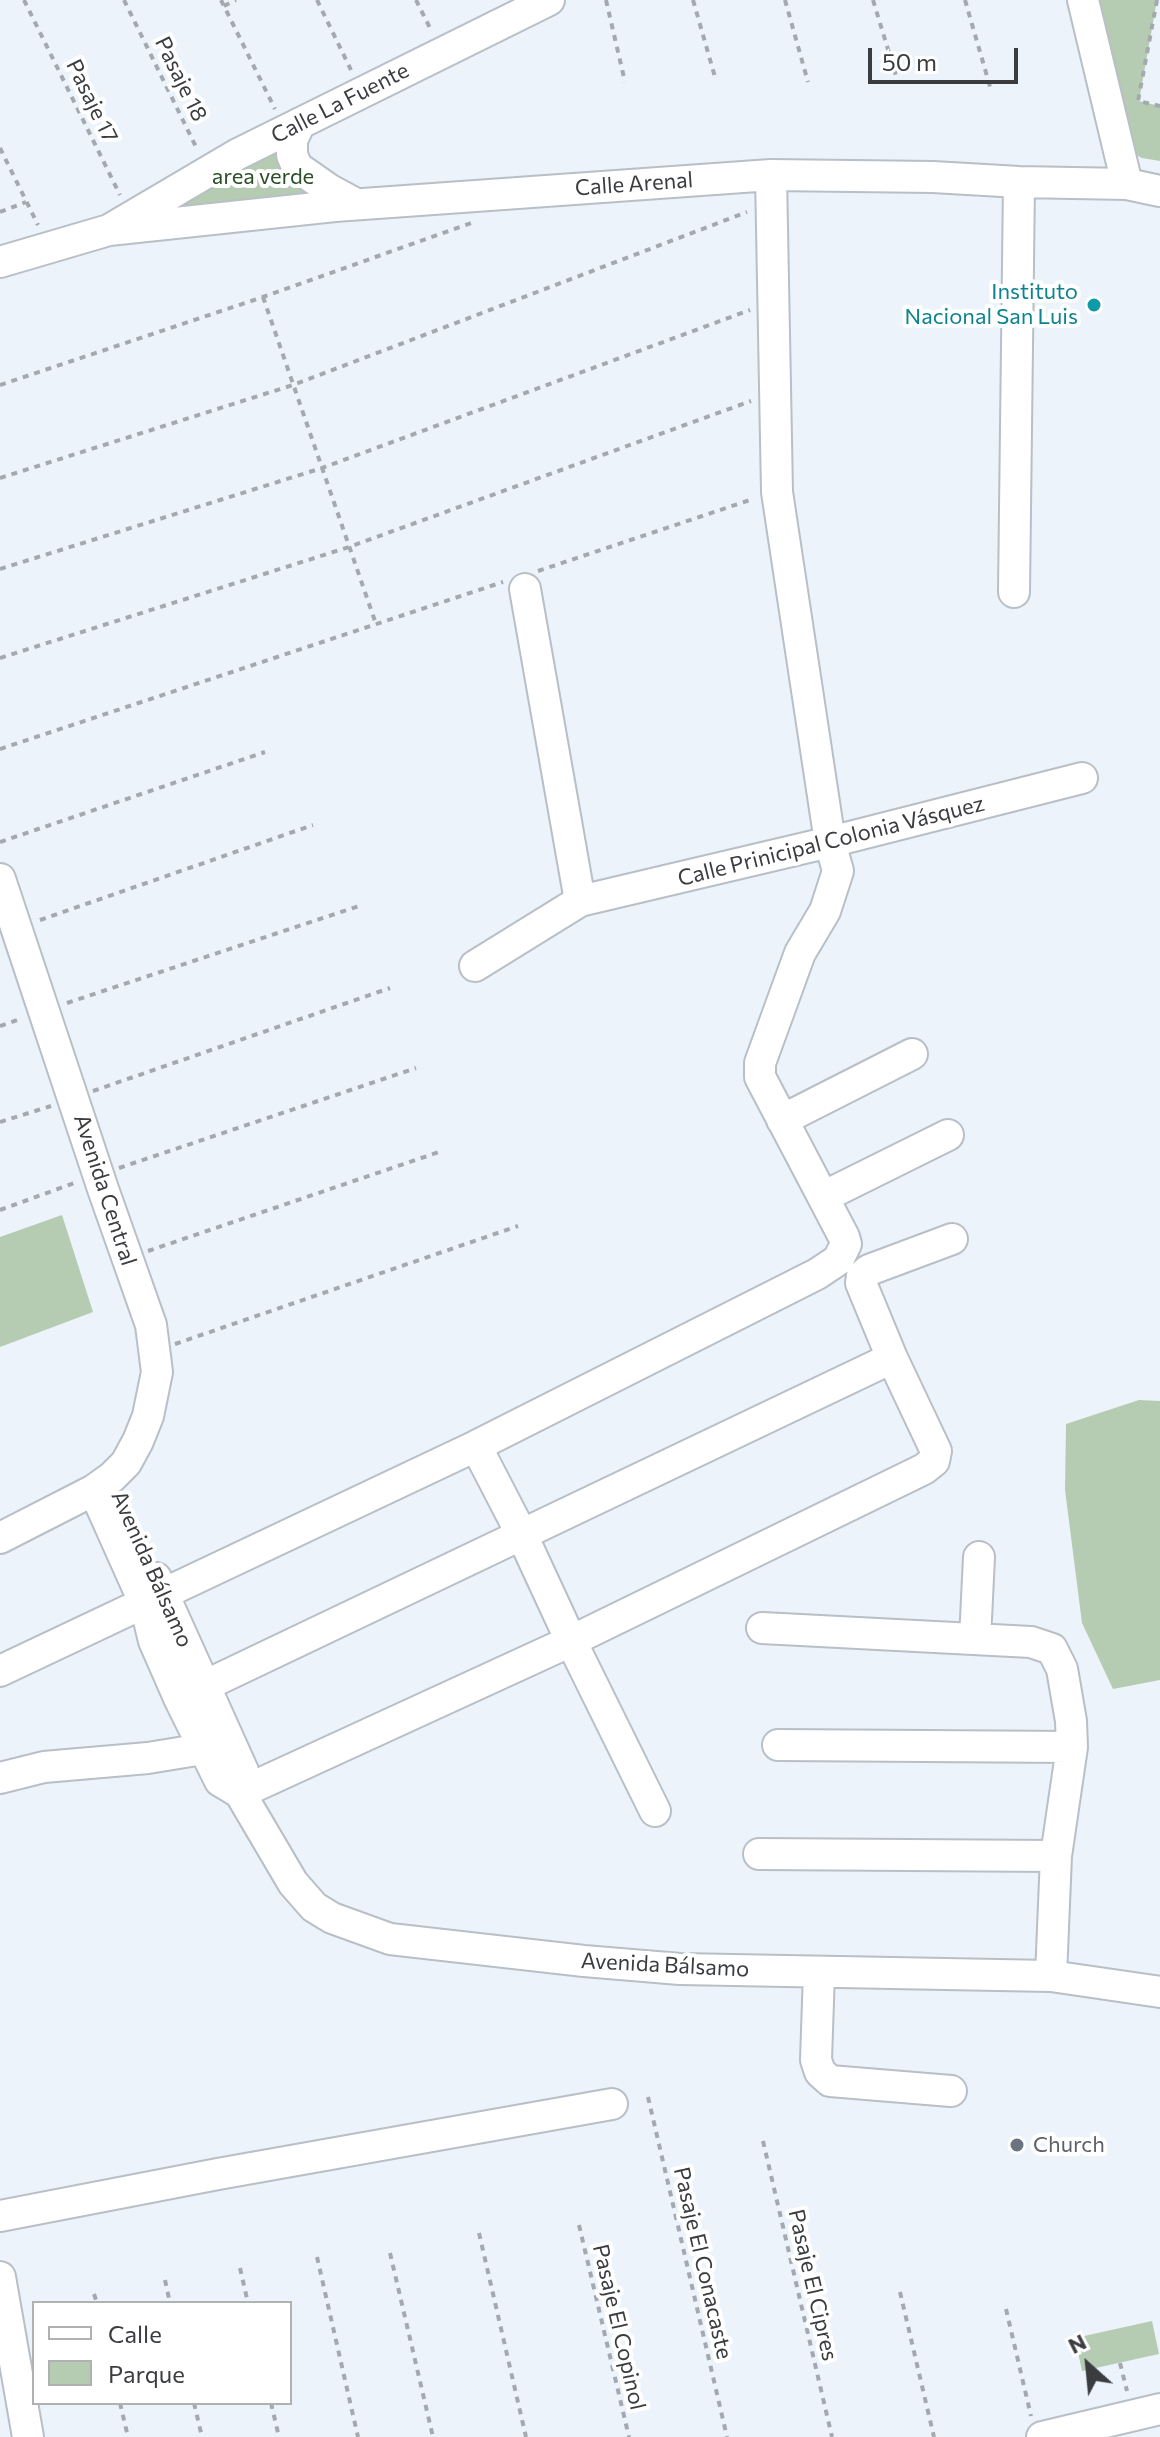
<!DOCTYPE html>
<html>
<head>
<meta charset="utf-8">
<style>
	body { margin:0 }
	#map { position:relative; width:1160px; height:2437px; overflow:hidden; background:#ecf3fb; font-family:Commissioner,sans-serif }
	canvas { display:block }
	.legend { position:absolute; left:32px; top:2301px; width:260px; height:104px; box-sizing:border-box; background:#fff; border:2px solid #b0b1b2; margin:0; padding:10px 14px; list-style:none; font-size:24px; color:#3a3c3f }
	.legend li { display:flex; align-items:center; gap:16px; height:40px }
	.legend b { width:40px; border:2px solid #b0b1b2 }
	.north { position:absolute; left:1048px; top:2325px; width:80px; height:80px; -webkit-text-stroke:6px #fff; paint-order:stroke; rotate:333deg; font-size:22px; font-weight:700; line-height:32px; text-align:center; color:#3a3c3f }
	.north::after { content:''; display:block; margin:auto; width:28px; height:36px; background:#3a3c3f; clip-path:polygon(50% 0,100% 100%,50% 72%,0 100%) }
	.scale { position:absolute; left:868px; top:48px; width:150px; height:36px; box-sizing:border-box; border:4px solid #3a3c3f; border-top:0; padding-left:10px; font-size:24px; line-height:28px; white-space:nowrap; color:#3a3c3f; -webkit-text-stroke:6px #fff; paint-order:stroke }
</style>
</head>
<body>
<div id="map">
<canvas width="1160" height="2437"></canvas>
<ul class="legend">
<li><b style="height:10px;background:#fff"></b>Calle</li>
<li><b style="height:22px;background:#b5ccb2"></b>Parque</li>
</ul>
<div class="north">N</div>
<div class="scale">50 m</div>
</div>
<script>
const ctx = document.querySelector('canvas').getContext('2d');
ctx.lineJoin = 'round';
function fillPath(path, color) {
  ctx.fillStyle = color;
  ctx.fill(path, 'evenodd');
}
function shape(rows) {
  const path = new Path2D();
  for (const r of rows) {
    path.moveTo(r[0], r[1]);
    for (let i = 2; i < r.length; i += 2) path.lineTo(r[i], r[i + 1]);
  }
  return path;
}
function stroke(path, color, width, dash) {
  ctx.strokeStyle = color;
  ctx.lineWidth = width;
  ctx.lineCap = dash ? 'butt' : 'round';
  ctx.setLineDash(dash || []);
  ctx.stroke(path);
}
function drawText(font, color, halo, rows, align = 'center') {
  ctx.font = font + ' Commissioner,sans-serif';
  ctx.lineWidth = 8;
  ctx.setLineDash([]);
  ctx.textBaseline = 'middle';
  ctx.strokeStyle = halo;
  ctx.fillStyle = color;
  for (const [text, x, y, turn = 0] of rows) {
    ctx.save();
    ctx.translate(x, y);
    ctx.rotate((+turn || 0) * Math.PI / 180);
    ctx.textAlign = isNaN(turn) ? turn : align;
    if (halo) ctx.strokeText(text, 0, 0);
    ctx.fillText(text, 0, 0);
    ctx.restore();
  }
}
const green = shape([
	[1096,0,1157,0,1139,101,1160,106,1160,161,1142,158,1131,152],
	[274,141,314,193,179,208,173,206],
	[62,1215,93,1312,0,1347,0,1237],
	[1139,1400,1160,1401,1160,1680,1113,1689,1082,1623,1065,1490,1066,1424],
	[1152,2321,1159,2354,1082,2371,1075,2338]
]);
const path = shape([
	[24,0,120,195],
	[124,0,197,149],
	[221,0,275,109],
	[317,0,351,70],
	[416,0,431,30],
	[606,0,625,82],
	[693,0,715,77],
	[785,0,808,82],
	[873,0,897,79],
	[965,0,991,90],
	[1157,0,1138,101,1160,106],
	[224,6,236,0],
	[0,148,38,225],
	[0,212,26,202],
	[263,297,376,624],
	[0,385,263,297,474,222],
	[0,478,293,385,747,212],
	[0,569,322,468,750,310],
	[538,571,753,499],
	[0,658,349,547,751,401],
	[0,749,503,582],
	[0,842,265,752],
	[40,920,313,825],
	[67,1003,362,905],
	[0,1026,20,1019],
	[93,1091,390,988],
	[0,1122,51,1106],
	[119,1168,416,1068],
	[0,1210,77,1182],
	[148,1251,439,1152],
	[175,1344,518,1226],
	[648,2097,727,2437],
	[763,2141,832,2437],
	[579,2225,629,2437],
	[479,2233,526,2437],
	[390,2253,433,2437],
	[317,2257,358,2437],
	[240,2268,248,2303],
	[165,2280,170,2303],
	[900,2292,934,2437],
	[94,2294,97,2303],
	[1006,2309,1031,2416],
	[1120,2363,1127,2391],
	[120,2403,128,2437],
	[194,2403,202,2437],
	[271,2403,279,2437]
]);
const minor = shape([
	[1083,0,1127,184],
	[300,123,292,140,292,155,297,167,330,190,356,204],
	[109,230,335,206,771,175,933,177,1019,182,1127,184,1160,191],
	[0,262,109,230,238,154,549,0],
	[525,589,580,901],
	[1014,592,1019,182],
	[0,879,103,1189,151,1325,157,1372,148,1416,138,1441,126,1463,112,1477,94,1490,0,1538],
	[475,966,580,901,830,842,1082,778],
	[782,1120,912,1054],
	[823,1197,948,1135],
	[862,1276,869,1270,952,1239],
	[476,1446,522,1535,571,1641,655,1811],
	[94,1490,145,1604,154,1641,179,1698,220,1781,240,1793,293,1883,314,1907,332,1918,390,1939,584,1961,680,1969,1051,1976,1160,1992],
	[156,1578,243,1771,240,1793],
	[762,1628,1031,1642,1052,1649,1062,1669,1071,1721,1072,1747,1056,1856,1051,1976],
	[975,1639,979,1557],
	[0,1671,476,1446,817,1274,838,1260,846,1244,844,1237,760,1077,760,1063,800,953,825,911,838,871,830,842,777,492,771,175],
	[179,1698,892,1358],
	[778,1745,1072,1747],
	[0,1778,44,1767,148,1758,203,1749],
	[240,1793,571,1641,924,1469,934,1461,936,1451,892,1358,861,1283,862,1276],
	[759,1854,1056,1856],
	[819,1972,816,2060,820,2072,830,2081,951,2091],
	[0,2216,218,2174,612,2104],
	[0,2277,28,2437],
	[1042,2437,1160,2409]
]);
const markers = [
	[1094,305,8,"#0f9aa8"],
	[1017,2145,8,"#6b7280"]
];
const streetNames = [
	["Pasaje 18",181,79,64],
	["Pasaje 17",92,101,64],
	["Calle La Fuente",340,103,-27],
	["Calle Arenal",634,184,-4],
	["Calle Prinicipal Colonia Vásquez",831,841,-14],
	["Avenida Central",105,1190,72],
	["Avenida Bálsamo",152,1569,66],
	["Avenida Bálsamo",665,1965,3],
	["Pasaje El Conacaste",703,2263,77],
	["Pasaje El Cipres",813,2285,77],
	["Pasaje El Copinol",619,2327,77]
];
const parkNames = [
	["area verde",263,177]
];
const cultureNames = [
	["Instituto",1078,292],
	["Nacional San Luis",1078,317]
];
const worshipNames = [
	["Church",1033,2145]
];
fillPath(green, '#b5ccb2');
stroke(minor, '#b8bfc6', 34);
stroke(path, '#a4a9af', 4, [6, 6]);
stroke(minor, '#fff', 30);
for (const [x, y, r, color] of markers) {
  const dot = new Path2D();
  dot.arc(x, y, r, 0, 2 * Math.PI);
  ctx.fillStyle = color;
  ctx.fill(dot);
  stroke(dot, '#fff', 3);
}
drawText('22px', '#3a3c3f', '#fff', streetNames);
drawText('22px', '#2a5027', '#fff', parkNames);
drawText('22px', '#0d838f', '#fff', cultureNames, 'right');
drawText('22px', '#5b616d', '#fff', worshipNames, 'left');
</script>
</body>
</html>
